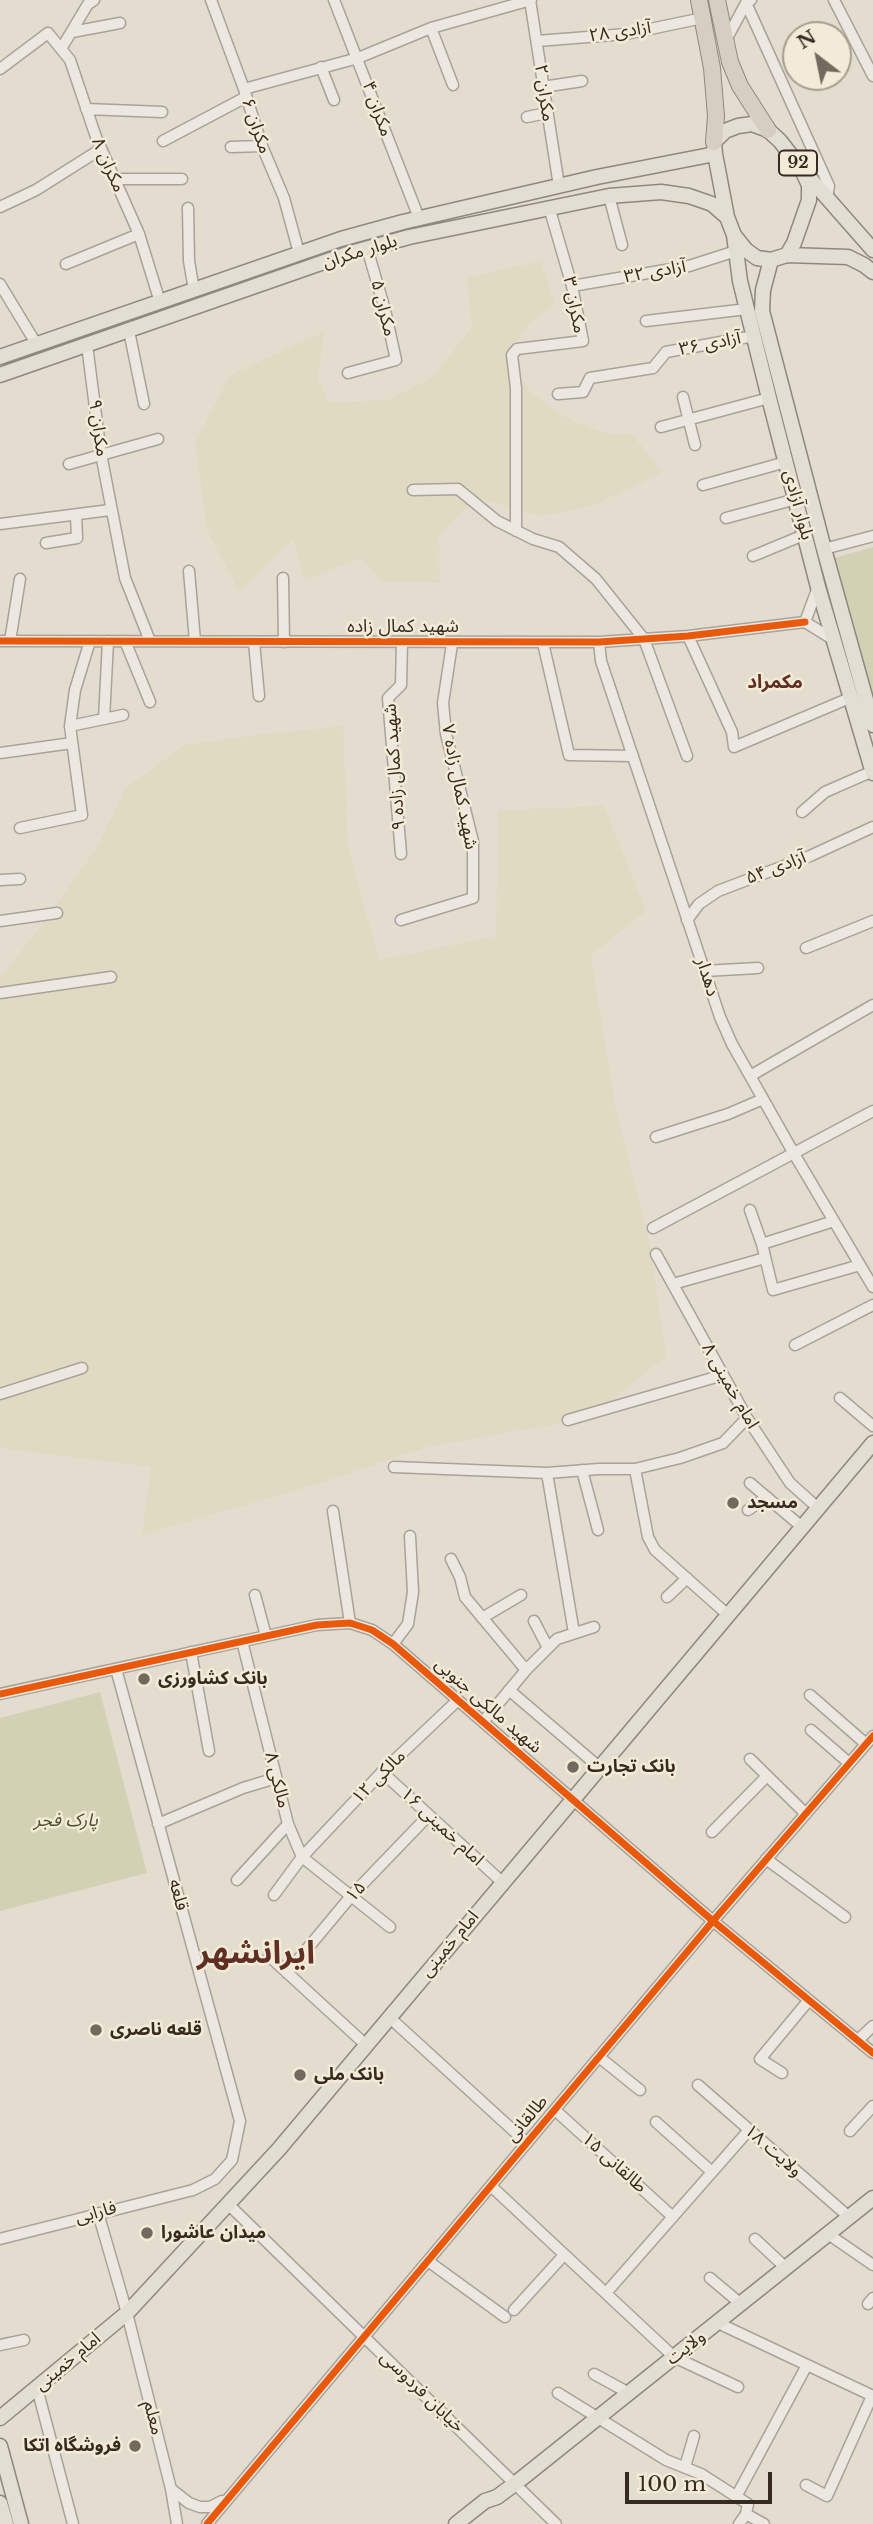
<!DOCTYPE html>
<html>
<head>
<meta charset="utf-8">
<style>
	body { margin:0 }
	#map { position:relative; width:873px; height:2524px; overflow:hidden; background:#e3ddd0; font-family:"Libre Baskerville",serif }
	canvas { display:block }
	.north { position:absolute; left:782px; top:21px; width:70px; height:70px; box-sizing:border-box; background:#f3ead7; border:2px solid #a89e8e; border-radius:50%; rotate:328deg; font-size:19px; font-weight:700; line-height:28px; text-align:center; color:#372b21 }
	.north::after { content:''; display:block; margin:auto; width:24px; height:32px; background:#73695e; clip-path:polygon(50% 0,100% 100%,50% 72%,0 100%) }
	.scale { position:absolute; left:625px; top:2472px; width:147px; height:32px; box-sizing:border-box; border:4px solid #372b21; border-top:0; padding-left:9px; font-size:21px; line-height:24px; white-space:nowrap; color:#372b21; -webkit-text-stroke:5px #f3ead7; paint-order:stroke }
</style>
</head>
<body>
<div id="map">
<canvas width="873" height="2524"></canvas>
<div class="north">N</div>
<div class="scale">100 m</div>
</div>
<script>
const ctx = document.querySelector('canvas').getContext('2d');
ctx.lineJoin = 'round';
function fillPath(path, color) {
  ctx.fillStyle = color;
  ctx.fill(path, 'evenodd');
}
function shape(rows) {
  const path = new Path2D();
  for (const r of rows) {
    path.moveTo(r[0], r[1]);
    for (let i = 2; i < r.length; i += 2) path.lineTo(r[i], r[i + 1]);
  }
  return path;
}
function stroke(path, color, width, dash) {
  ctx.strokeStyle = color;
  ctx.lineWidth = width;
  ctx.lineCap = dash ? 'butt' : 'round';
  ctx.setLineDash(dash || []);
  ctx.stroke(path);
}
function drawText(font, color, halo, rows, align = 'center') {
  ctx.font = font + ' "Libre Baskerville","Noto Sans Arabic",serif';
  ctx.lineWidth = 5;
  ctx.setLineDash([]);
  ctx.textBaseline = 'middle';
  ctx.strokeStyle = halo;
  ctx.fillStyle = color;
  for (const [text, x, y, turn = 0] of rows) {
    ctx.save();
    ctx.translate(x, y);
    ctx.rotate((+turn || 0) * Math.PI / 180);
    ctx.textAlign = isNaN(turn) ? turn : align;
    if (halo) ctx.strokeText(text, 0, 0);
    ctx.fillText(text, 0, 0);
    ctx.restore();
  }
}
const farmland = shape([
	[541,261,555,304,530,322,506,358,532,394,565,417,600,432,633,435,662,472,593,506,542,516,476,498,439,536,440,583,383,582,360,558,305,580,293,539,239,592,207,529,195,443,230,375,324,332,318,378,329,402,387,400,433,377,472,327,467,278],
	[343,726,348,847,379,960,496,936,498,810,604,806,646,911,591,955,616,1111,650,1245,666,1356,590,1418,427,1447,318,1484,142,1535,151,1467,0,1448,0,978,34,935,98,846,125,789,184,745,263,734]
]);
const green = shape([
	[873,547,873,706,830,559],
	[100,1692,147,1873,0,1911,0,1718]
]);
const minor = shape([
	[211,0,244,89,262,146,284,198,299,253],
	[334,0,419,218],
	[530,0,559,186],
	[834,0,873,76],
	[746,3,829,186,827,198],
	[431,28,453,85],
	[72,32,120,23],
	[537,41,626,34,703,18],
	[725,42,746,3,751,0],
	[61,49,88,4,94,0],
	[321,67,334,100],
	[0,69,48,33,70,60,96,137,139,234,160,302],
	[543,87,582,81],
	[244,89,358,58,431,28,531,0],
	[86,109,162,112],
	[527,117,547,113],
	[163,141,246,97],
	[231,147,262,146],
	[114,179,182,179],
	[609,196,622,245],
	[0,207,36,190,101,149],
	[188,208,189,261,194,290],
	[66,264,139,234],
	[0,284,37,345],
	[572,286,689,266,736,251],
	[646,321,747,309],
	[129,331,144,404],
	[87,345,101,454,125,578,150,641],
	[348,373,396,360,385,310,367,248],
	[558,394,583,392,590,378,653,368,666,352,754,336],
	[683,397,695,445],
	[661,427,769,398],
	[69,464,158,439],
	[703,485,786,462],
	[413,490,458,489,497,521,533,539,559,547,596,579,644,639,687,756],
	[726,518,796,499],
	[0,524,110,510],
	[516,531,516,388,512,355,517,349,583,341,572,286,549,207],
	[46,543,77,538,76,515],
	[824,549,873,536],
	[753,556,806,534],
	[189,571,195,641],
	[283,578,284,642],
	[805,622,818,587],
	[805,622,834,640],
	[688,636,732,732,734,747,852,697],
	[0,641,599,642,688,636,805,622],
	[10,641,20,579],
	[125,641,150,702],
	[254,642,259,696],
	[599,642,601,661,720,1017,732,1044,793,1152,873,1287],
	[543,643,569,755,633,756],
	[104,719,108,641],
	[70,726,123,715],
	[0,753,72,743],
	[802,812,825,792,873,771],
	[20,828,82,815,70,726,75,690,90,641],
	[401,854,388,698,401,685,402,643],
	[0,880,20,879],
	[401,920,473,898,473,841,446,734,443,703,452,644],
	[687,920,699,904,718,891,810,856,873,827],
	[0,921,57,913],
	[806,948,873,921],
	[704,971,758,968],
	[0,993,111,977],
	[750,1076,873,1005],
	[656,1137,728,1114,763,1099],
	[750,1210,762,1244,773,1290,860,1265],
	[653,1228,873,1111],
	[762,1244,834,1221],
	[656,1254,747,1418,790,1483,818,1508],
	[673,1284,765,1258],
	[795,1345,873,1305],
	[0,1394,82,1368],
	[840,1398,873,1426],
	[568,1420,723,1375],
	[394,1467,547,1473],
	[635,1469,648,1537,655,1550,728,1615],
	[582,1470,598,1530],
	[750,1483,802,1527],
	[748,1510,767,1497],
	[333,1511,350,1623],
	[451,1559,460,1577,465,1597,526,1670],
	[255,1595,266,1636],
	[667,1597,687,1578],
	[482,1618,521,1595],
	[534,1621,548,1648],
	[574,1633,547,1473,599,1469,635,1469,680,1458,723,1443,747,1418],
	[242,1641,288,1824,302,1857,390,1927],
	[393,1644,408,1624,413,1592,410,1536],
	[191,1652,209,1751],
	[509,1690,599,1767],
	[0,1694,317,1625,350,1623,372,1630,393,1644,713,1921,873,2053],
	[810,1695,866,1744],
	[483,1722,526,1670,557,1639,594,1627],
	[811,1730,849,1763],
	[750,1759,806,1814],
	[382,1772,502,1882],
	[158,1824,243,1788,276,1778],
	[712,1832,767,1776],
	[766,1859,845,1917],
	[237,1880,288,1824],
	[274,1895,302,1857,382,1772,458,1700],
	[269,1956,366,2045],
	[287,1973,352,1895,429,1815],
	[389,2017,527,2143],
	[858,2040,873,2026],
	[599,2057,640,2090],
	[782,2073,760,2059,809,2000],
	[698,2085,849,2217],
	[555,2110,673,2217],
	[656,2122,712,2172],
	[850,2131,873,2106],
	[491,2186,674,2357,738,2387],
	[227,2203,556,2524],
	[98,2213,127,2313,171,2489,177,2524],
	[828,2234,873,2265],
	[0,2239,193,2190,215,2179,232,2160,240,2121,116,1669],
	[755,2239,786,2268],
	[428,2261,505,2317],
	[710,2278,741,2304],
	[606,2293,749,2130],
	[868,2304,873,2298],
	[514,2310,564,2255],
	[718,2323,873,2396],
	[0,2345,24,2340],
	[594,2374,629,2393],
	[37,2388,73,2524],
	[558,2393,666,2460,701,2474,748,2504,746,2514,739,2524],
	[685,2467,694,2436],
	[806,2485,827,2496,872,2396],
	[171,2489,189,2503,200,2507,210,2507,222,2501],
	[736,2497,807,2365],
	[746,2514,764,2524],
	[207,2524,713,1921,873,1736]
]);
const major = shape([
	[752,124,768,130,780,141,801,168,809,185,809,200,794,243,787,255,771,260,757,258,746,250,734,235,727,217,715,154,714,142,725,131,738,126,752,124],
	[807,175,873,250],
	[734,235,740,281,769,398,818,587,873,773],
	[787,255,848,257,864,265,873,272],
	[771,260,763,290,762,311,824,549,873,725],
	[0,357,341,239,403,222,597,177,715,154],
	[0,375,347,254,409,237,609,196,661,192,689,196,712,204,727,217],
	[0,2418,127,2313,279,2149,873,1443],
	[0,2446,21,2524],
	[0,2503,6,2524],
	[456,2524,485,2501,497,2497,516,2483,873,2198]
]);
const highway = shape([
	[699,0,712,68,716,116,714,142],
	[717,0,730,62,740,86,768,130]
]);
const cycleway = shape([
	[0,641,599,642,688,636,805,622],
	[0,1694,317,1625,350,1623,372,1630,393,1644,713,1921,873,2053],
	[207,2524,713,1921,873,1736]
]);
const markers = [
	[733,1503,7,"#73695e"],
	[144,1679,7,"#73695e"],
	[573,1767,7,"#73695e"],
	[96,2030,7,"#73695e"],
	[300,2075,7,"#73695e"],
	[147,2233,7,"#73695e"],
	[135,2446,7,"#73695e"]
];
const shields = [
	[798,163,38]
];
const shieldNames = [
	["92",798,163]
];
const streetNames = [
	["آزادی ۲۸",620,32,-8],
	["مکران ۲",544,93,82],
	["مکران ۴",377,109,70],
	["مکران ۶",256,126,71],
	["مکران ۸",108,165,66],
	["بلوار مکران",360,252,-17],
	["آزادی ۳۲",655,272,-10],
	["مکران ۳",574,305,79],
	["مکران ۵",383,308,76],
	["آزادی ۳۶",710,344,-11],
	["مکران ۹",98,428,82],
	["بلوار آزادی",798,505,75],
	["شهید کمال زاده",403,627],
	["شهید کمال زاده ۹",395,767,-94],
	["شهید کمال زاده ۷",459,787,79],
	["آزادی ۵۴",776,868,-21],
	["دهدار",707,977,72],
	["امام خمینی ۸",730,1386,60],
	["شهید مالکی جنوبی",488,1706,41],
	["مالکی ۱۲",379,1777,-45],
	["مالکی ۸",277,1780,76],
	["امام خمینی ۱۶",442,1827,43],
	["۱۵",356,1892,-48],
	["قلعه",178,1895,75],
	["امام خمینی",450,1944,-50],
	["طالقانی",527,2119,-50],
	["ولایت ۱۸",773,2151,41],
	["طالقانی ۱۵",614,2163,42],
	["فارابی",96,2213,-15],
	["ولایت",686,2348,-38],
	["امام خمینی",68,2362,-40],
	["خیابان فردوسی",422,2392,44],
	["معلم",153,2418,76]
];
const poiNames = [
	["مسجد",747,1503],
	["بانک کشاورزی",158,1679],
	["بانک تجارت",587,1767],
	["قلعه ناصری",110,2030],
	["بانک ملی",314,2075],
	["میدان عاشورا",161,2233],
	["فروشگاه اتکا",121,2446,"right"]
];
const parkNames = [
	["پارک فجر",66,1821]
];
const neighbourhoodNames = [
	["مکمراد",775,683]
];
const townNames = [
	["ایرانشهر",256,1954]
];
fillPath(farmland, '#e1dac2');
fillPath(green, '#d2d1b4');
stroke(minor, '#a9a298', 13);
stroke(major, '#8e887f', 17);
stroke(highway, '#8e887f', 18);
stroke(minor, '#ece8e1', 10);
stroke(major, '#e3ded3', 14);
stroke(highway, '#d6cec1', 16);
stroke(cycleway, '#e8590c', 7);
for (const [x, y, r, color] of markers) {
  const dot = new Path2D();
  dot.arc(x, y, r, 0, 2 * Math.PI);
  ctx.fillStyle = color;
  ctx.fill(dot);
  stroke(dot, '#f3ead7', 2.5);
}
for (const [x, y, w] of shields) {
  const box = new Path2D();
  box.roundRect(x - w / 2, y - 12.5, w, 25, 5);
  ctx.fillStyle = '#f3ead7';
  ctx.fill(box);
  stroke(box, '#372b21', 2);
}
drawText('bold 16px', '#372b21', null, shieldNames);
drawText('18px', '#372b21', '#f3ead7', streetNames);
drawText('bold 18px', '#372b21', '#f3ead7', poiNames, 'left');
drawText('italic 18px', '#485229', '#f3ead7', parkNames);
drawText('bold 19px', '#602f24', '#f3ead7', neighbourhoodNames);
drawText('bold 32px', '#602f24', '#f3ead7', townNames);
</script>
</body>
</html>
